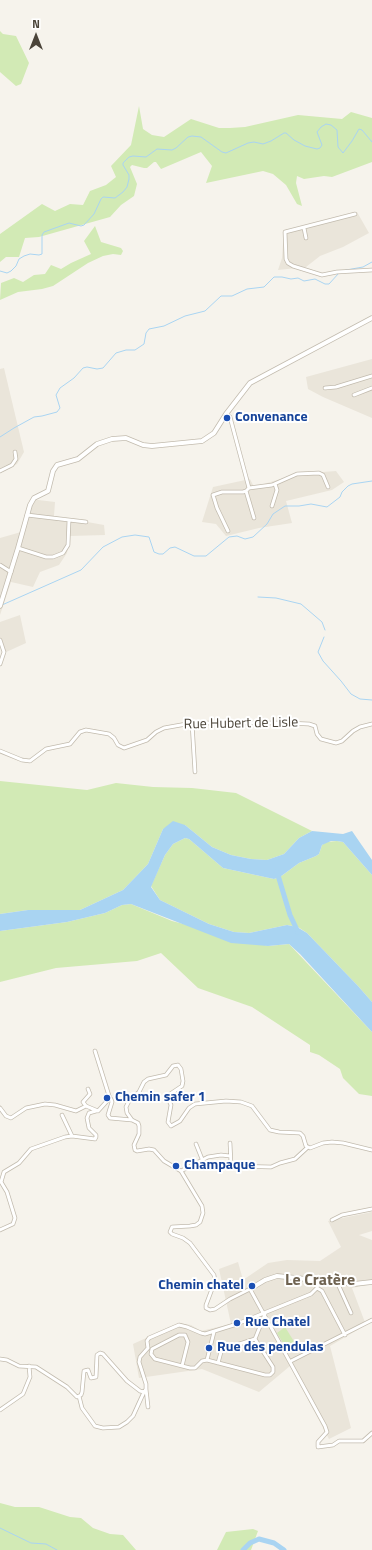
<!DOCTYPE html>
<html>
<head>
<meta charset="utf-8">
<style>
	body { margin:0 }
	#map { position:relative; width:372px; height:1550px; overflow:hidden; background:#f6f3ec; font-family:"Titillium Web",sans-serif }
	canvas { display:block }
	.north { position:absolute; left:16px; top:16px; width:40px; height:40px; -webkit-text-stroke:3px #fff; paint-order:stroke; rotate:0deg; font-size:11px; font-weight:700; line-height:16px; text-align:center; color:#4b4439 }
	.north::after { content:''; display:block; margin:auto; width:14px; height:18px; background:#4b4439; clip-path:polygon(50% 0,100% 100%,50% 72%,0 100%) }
</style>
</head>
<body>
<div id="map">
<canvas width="372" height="1550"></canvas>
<div class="north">N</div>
</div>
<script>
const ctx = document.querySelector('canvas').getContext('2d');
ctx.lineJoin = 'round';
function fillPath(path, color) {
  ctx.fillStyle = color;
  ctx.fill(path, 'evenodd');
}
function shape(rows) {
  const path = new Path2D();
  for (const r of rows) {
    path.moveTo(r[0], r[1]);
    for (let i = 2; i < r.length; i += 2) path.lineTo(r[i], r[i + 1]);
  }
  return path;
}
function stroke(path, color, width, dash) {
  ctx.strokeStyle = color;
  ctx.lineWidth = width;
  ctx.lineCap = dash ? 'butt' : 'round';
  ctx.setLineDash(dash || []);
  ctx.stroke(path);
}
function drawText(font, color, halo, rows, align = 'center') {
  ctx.font = font + ' "Titillium Web",sans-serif';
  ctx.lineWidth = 4;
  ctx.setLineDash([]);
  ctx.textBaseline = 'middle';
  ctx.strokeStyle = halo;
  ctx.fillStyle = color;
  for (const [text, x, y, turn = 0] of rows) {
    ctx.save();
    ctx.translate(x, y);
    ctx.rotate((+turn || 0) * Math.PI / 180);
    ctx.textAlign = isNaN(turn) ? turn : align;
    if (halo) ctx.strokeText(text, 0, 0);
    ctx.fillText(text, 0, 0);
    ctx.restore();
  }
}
const residential = shape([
	[357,212,369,233,343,247,320,256,306,267,278,270,282,258,284,231],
	[372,359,372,418,323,397,308,389,306,377],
	[4,368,24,452,17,464,0,473,0,369],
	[336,471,344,482,332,490,286,501,292,523,259,528,226,536,216,524,202,522,213,487,250,479,254,487,297,474],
	[30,499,55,502,54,516,104,525,105,535,70,536,67,553,59,565,40,572,33,587,11,582,0,615,0,538,21,532],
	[20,615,26,643,4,653,0,643,0,622],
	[372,1212,372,1231,359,1235,372,1240,372,1284,352,1288,366,1325,330,1346,351,1428,329,1439,290,1366,259,1392,202,1369,139,1378,133,1344,179,1323,191,1325,201,1331,231,1324,219,1269,238,1262,243,1280,268,1263,287,1260,320,1261,341,1247,328,1221]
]);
const green = shape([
	[0,31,3,34,16,36,29,63,21,84,16,86,0,72],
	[139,106,143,129,152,135,164,137,191,119,219,128,230,128,245,127,298,115,342,119,351,112,372,118,372,162,332,177,324,176,304,179,297,176,296,183,302,206,297,204,286,185,273,174,263,171,206,183,212,166,201,152,161,169,156,162,154,162,147,168,144,168,132,165,130,167,137,184,134,196,121,205,110,217,39,237,25,238,19,257,6,257,0,262,0,234,42,204,55,211,70,204,83,205,90,191,106,185,116,177,111,166,131,145],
	[95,226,101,242,121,248,123,251,121,255,113,254,103,256,88,263,53,286,42,289,18,292,0,300,1,283,14,278,23,282,34,275,45,274,51,265,61,269,71,263,91,254,84,241],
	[0,781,87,790,116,783,153,787,192,788,236,793,312,831,299,838,284,854,267,860,251,859,231,855,212,847,185,825,163,829,148,864,123,890,80,910,28,910,0,914],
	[185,838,189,839,223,868,274,879,280,877,299,863,316,856,319,854,322,845,326,842,337,841,343,842,372,875,372,1002,358,986,307,933,298,927,287,925,249,933,234,932,209,924,160,900,151,886,165,855,173,844],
	[131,904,172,921,268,946,289,944,372,1032,372,1096,359,1094,343,1078,340,1069,319,1055,310,1052,310,1045,252,1007,198,988,161,953,137,961,56,968,0,982,0,931,67,922,105,913,122,905],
	[285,1327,295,1343,286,1348,277,1333],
	[0,1503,15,1507,39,1507,70,1517,81,1518,93,1528,110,1534,123,1535,136,1550,0,1550],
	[253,1529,258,1531,251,1550,217,1550,226,1532]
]);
const water = shape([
	[173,821,185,825,212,847,231,855,251,859,267,860,284,854,299,838,312,831,343,834,352,831,372,860,372,875,343,842,337,841,331,841,322,845,319,854,316,856,299,863,280,877,274,879,223,868,189,839,185,838,173,844,165,855,151,887,160,900,209,924,234,932,249,933,287,925,297,927,307,933,358,986,372,1002,372,1032,300,954,289,944,268,946,231,943,131,904,122,905,105,913,67,922,0,931,0,914,28,910,80,910,123,890,148,864,163,829]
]);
const stream = shape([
	[346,270,363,267,372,262],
	[0,271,7,273,11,271,16,266,19,259,24,256,30,254,39,255,42,254,42,235,44,232,69,223,81,226,84,225,94,214,101,199,103,197,115,198,123,192,127,187,129,179,129,175,123,165,123,163,129,157,133,156,146,157,157,149,172,150,176,148,188,137,192,136,201,137,222,152,226,153,248,143,254,142,263,144,271,141,284,133,286,133,294,140,305,146,317,149,320,148,322,145,317,132,321,127,326,124,331,125,337,130,338,147,343,153,352,141,359,129,362,130,372,142],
	[0,437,14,428,34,417,42,416,57,412,60,408,56,395,60,388,74,378,83,368,87,367,97,369,103,368,116,353,126,350,135,350,144,344,146,333,149,329,164,326,185,316,205,311,221,296,232,296,247,289,264,287,274,277,282,277,291,279,298,278,304,281,315,279,325,284,329,284,339,273],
	[258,597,276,598,301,604,322,622,325,630],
	[2,605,81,570,103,547,122,537,135,535,149,537,154,552,159,554,163,554,170,548,175,547,194,556,206,556,229,537,237,536,245,539,253,537,267,524,273,514,285,506,299,506,311,504,327,507,340,497,342,492,348,486,352,484,372,481],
	[324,637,318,652,323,661,341,681,351,694,360,699,372,700],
	[0,1528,31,1543,46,1544,57,1550]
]);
const river = shape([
	[277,872,290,915,298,932],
	[243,1550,250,1543,259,1539,274,1543,284,1550]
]);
const minor = shape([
	[355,214,285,232,286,259,288,263,293,266,322,275,337,272,372,270],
	[304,228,306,238],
	[325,388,336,387,372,376],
	[354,395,372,388],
	[226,414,230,417,249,488,246,491,243,492,222,492,213,495,217,508,228,531],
	[0,471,12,465,16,459,15,452],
	[249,488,272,485,297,474,319,473,323,475,328,487],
	[246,491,254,518],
	[272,506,277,490,275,484],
	[27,515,86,522],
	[18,548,46,557,53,557,63,553,68,545,69,520],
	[0,565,11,572],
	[0,640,4,652,0,664],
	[192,723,195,772],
	[0,751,22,760,30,761,46,749,70,744,80,732,86,730,109,734,114,738,118,745,124,748,147,740,156,732,164,728,192,723,287,723,309,724,315,726,317,734,321,739,336,743,342,741,353,731,360,727,372,724],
	[95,1051,110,1099],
	[86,1106,83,1102,90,1094,88,1089],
	[0,1108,6,1116,11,1118,26,1108,45,1104,55,1105,76,1111,86,1106,98,1111,108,1100,111,1099,112,1102,108,1115,110,1118,132,1120,138,1123,139,1126,139,1134,134,1145,135,1150,137,1151,149,1149,154,1150,164,1161,181,1171,202,1206,203,1213,200,1222,196,1225,190,1226,172,1227,170,1232,172,1234,183,1238,190,1243,214,1275,215,1281,206,1305,206,1308,210,1310,215,1309,230,1299,250,1289,325,1426,327,1432,318,1442,318,1447,333,1445,339,1441,363,1441,372,1433],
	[62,1115,72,1136],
	[132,1120,127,1113,126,1107,129,1101,139,1092,144,1082,148,1079,166,1075,173,1066,178,1065,181,1069,183,1081,182,1086,167,1096,171,1105,168,1122,171,1126,180,1121,189,1108,195,1104,226,1101,241,1102,252,1106,270,1130,279,1132,300,1133,303,1136,306,1146,310,1148,323,1143,332,1142,343,1143,372,1150],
	[230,1143,231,1164,234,1166,271,1167,280,1163,295,1159,308,1147],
	[196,1144,202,1159],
	[181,1171,208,1157,221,1155,230,1156],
	[332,1220,342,1215,372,1209],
	[0,1230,13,1224,15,1218,7,1192,1,1182,4,1172,19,1163,31,1149,65,1137,72,1136,95,1139,96,1137,96,1135,89,1128,87,1118,89,1113,96,1111],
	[337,1282,351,1313],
	[317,1288,322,1291,345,1335],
	[255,1339,265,1314],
	[0,1359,7,1360,19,1366,36,1367,67,1387,77,1397,81,1395,82,1392,84,1371,88,1370,91,1378,96,1377,97,1355,100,1353,103,1354,127,1381,140,1391,144,1392,146,1389,146,1384,139,1362,140,1357,148,1348,147,1341,149,1338,179,1325,187,1327,201,1333,205,1334,237,1324,311,1294,317,1288,319,1280],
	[207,1360,265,1375,270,1375,273,1372,273,1367,255,1339],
	[207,1360,214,1332],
	[291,1361,372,1320],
	[218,1363,221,1352,224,1349,255,1339],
	[182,1366,188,1342,185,1335,179,1335,152,1349,151,1354,155,1359,190,1368,195,1368,202,1361,207,1360],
	[146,1389,148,1407],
	[79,1396,82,1408,95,1426,103,1428,119,1427,127,1422,133,1416,144,1392],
	[0,1410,23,1394,30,1377,29,1366]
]);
const tertiary = shape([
	[0,606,18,548,30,505,34,498,48,491,53,471,57,465,78,459,97,444,112,439,126,438,143,445,152,446,202,441,214,433,226,414,250,383,372,318],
	[250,1289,265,1280,277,1276,354,1284,372,1282]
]);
const markers = [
	[227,418,4,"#1a4fb4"],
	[107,1098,4,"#1a4fb4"],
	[176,1166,4,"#1a4fb4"],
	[252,1286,4,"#1a4fb4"],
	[237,1323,4,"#1a4fb4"],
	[209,1348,4,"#1a4fb4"]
];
const transitNames = [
	["Convenance",235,418],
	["Chemin safer 1",115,1098],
	["Champaque",184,1166],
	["Chemin chatel",244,1286,"right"],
	["Rue Chatel",245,1323],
	["Rue des pendulas",217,1348]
];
const streetNames = [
	["Rue Hubert de Lisle",241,724,-1]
];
const quarterNames = [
	["Le Cratère",320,1281]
];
fillPath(residential, '#eae5da');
fillPath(green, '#d2eab5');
fillPath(water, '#a9d4f2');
stroke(stream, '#a9d4f2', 1);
stroke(river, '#a9d4f2', 5);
stroke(minor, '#c2bbae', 4.5);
stroke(tertiary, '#c2bbae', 5.5);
stroke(minor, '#fff', 3);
stroke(tertiary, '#fff', 4);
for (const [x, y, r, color] of markers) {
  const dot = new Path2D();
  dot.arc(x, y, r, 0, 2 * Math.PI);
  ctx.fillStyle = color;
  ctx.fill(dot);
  stroke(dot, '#fff', 1.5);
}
drawText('bold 14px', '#164399', '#fff', transitNames, 'left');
drawText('14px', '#4b4439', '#fff', streetNames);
drawText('bold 16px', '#6e6250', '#fff', quarterNames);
</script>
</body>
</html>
